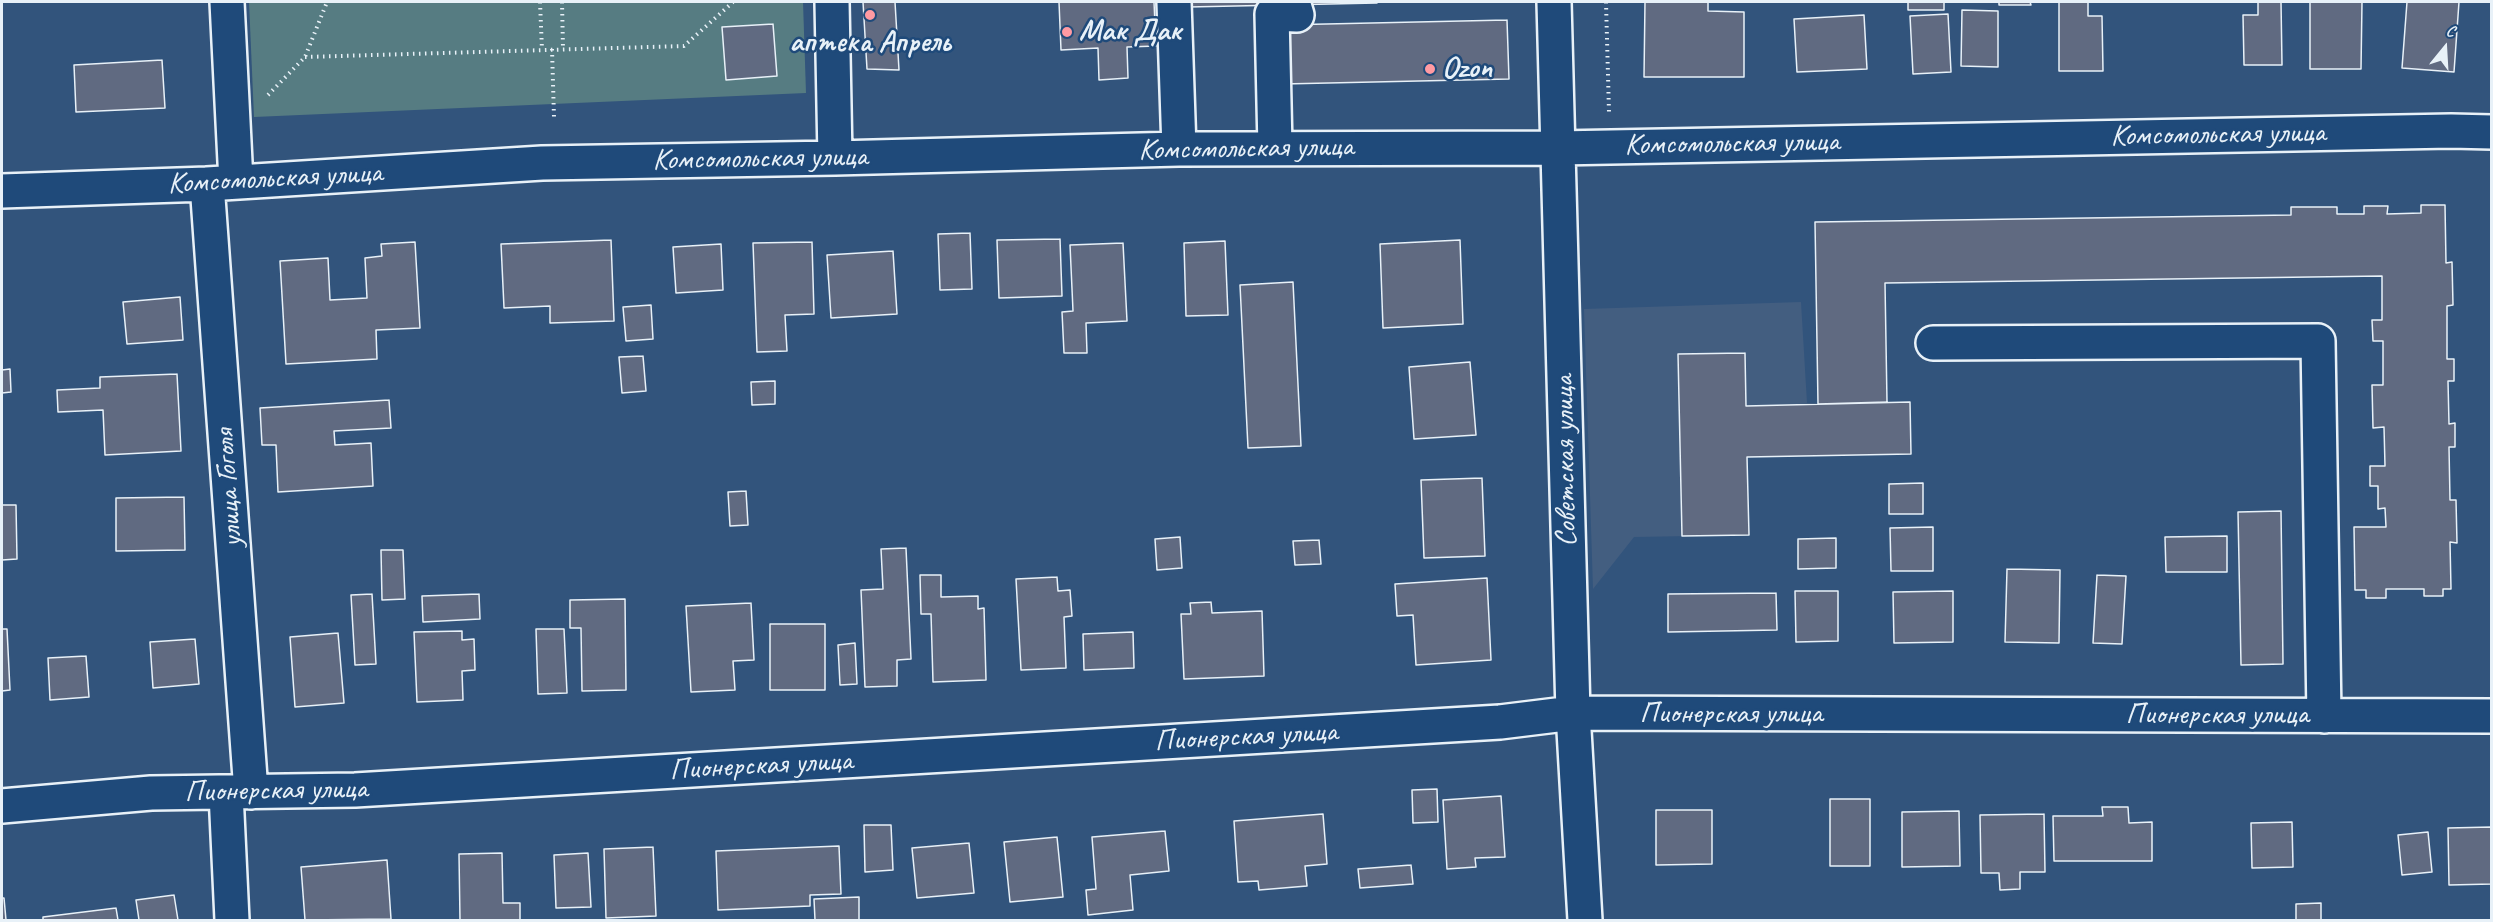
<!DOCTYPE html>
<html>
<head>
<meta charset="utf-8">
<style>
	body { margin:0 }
	#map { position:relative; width:2493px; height:922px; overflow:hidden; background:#32547c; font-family:Caveat,sans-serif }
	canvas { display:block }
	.frame { position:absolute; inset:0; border:3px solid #e8f1f8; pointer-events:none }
	.north { position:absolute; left:2415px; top:18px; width:60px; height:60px; -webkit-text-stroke:4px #1f4a7a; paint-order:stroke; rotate:18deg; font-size:16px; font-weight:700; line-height:24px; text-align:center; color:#e8f1f8 }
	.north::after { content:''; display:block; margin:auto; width:21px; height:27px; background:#e8f1f8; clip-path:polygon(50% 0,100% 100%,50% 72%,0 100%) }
</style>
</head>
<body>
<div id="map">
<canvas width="2493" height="922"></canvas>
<div class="frame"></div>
<div class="north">С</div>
</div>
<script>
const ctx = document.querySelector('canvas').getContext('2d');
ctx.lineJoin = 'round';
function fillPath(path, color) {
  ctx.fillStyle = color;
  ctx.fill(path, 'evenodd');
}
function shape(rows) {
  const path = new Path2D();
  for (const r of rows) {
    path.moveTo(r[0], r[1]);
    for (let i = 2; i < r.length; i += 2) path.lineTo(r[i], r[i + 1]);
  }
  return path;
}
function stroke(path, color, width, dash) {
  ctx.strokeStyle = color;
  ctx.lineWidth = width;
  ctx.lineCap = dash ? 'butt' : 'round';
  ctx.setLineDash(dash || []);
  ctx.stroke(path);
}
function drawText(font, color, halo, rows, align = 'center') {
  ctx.font = font + ' Caveat,sans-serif';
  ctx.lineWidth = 5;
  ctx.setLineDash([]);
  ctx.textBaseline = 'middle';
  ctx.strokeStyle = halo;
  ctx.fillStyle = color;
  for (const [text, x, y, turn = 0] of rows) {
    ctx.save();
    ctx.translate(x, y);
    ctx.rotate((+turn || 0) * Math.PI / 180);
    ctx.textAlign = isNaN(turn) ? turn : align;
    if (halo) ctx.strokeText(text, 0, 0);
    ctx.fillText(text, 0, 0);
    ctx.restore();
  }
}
const built = shape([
	[1801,302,1807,403,1910,402,1911,454,1747,457,1749,535,1634,537,1593,589,1584,309]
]);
const green = shape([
	[249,2,803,2,806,93,254,117]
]);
const building = shape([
	[863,2,895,2,899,70,867,69,863,2],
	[1059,2,1154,2,1156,46,1127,47,1128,78,1099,80,1098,48,1061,50,1059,2],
	[1187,2,1377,2,1377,3,1188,7,1187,2],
	[1645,2,1708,2,1708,11,1744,12,1744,77,1644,77,1645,2],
	[1908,2,1944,2,1944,10,1908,10,1908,2],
	[1999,2,2030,2,2031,5,1999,5,1999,2],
	[2059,2,2088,2,2088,16,2102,16,2103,71,2059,71,2059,2],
	[2258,2,2281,2,2282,65,2244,65,2243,15,2258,15,2258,2],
	[2310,2,2362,2,2361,69,2310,69,2310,2],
	[2407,2,2459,2,2454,72,2402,68,2407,2],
	[1962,10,1998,11,1998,67,1961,66,1962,10],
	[1948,14,1951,72,1913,74,1910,16,1948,14],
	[1864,15,1867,69,1797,72,1794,19,1864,15],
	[1507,20,1509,79,1283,84,1281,25,1507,20],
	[773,24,777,76,726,80,722,27,773,24],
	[162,60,165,108,76,112,74,65,162,60],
	[2421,205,2445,205,2446,263,2452,262,2453,305,2447,306,2447,359,2454,359,2454,381,2448,381,2449,424,2455,423,2455,447,2449,447,2450,500,2456,500,2457,543,2450,542,2451,589,2443,589,2443,596,2424,596,2424,589,2386,589,2386,598,2366,598,2366,590,2355,590,2354,527,2386,527,2385,508,2378,509,2378,486,2370,486,2370,466,2385,466,2384,427,2373,428,2372,385,2383,385,2383,341,2373,341,2372,320,2382,320,2382,276,1885,283,1887,402,1818,404,1815,222,2291,215,2291,207,2337,207,2337,214,2364,214,2364,206,2388,206,2387,214,2421,213,2421,205],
	[970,233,972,289,940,290,938,234,970,233],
	[1060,239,1062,296,999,298,997,240,1060,239],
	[611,240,614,321,550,323,550,306,504,308,501,244,611,240],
	[1460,240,1463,324,1383,328,1380,244,1460,240],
	[1225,241,1228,315,1186,316,1184,243,1225,241],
	[415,242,420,328,376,330,377,359,286,364,280,261,328,258,330,300,367,298,365,258,382,256,381,244,415,242],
	[812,242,814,314,785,315,787,351,757,352,753,243,812,242],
	[1123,243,1127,321,1086,323,1087,353,1064,353,1062,312,1073,311,1070,245,1123,243],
	[721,244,723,290,676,293,673,247,721,244],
	[893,251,897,314,831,318,827,255,893,251],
	[1293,282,1301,446,1248,448,1240,285,1293,282],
	[180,297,183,340,127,344,123,302,180,297],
	[651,305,653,339,626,341,623,307,651,305],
	[1745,353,1746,406,1910,402,1911,454,1747,457,1749,535,1682,536,1678,354,1745,353],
	[643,356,646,391,622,393,619,357,643,356],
	[1470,362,1476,435,1414,439,1409,367,1470,362],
	[10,369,11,392,2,393,2,370,10,369],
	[177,374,181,451,105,455,103,410,58,412,57,390,100,388,100,377,177,374],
	[775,381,775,404,752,405,751,382,775,381],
	[389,400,391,428,334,431,335,445,371,443,373,486,278,492,276,445,262,445,260,408,389,400],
	[1482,478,1485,556,1424,558,1421,480,1482,478],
	[1923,483,1923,514,1889,514,1889,484,1923,483],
	[746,491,748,525,730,526,728,492,746,491],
	[184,497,185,550,116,551,116,498,184,497],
	[2,505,16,505,17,559,2,560,2,505],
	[2281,511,2283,664,2241,665,2238,512,2281,511],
	[1933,527,1933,571,1891,571,1890,528,1933,527],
	[2227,536,2227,572,2166,572,2165,537,2227,536],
	[1180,537,1182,568,1157,570,1155,539,1180,537],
	[1836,538,1836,568,1798,569,1798,539,1836,538],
	[1319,540,1321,564,1295,565,1293,541,1319,540],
	[906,548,911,659,897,660,897,686,865,687,861,590,883,589,881,549,906,548],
	[381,550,403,550,405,599,382,600,381,550],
	[2007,569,2060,570,2059,643,2005,642,2007,569],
	[920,575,941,575,941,597,978,596,978,609,984,608,986,680,933,682,931,614,921,614,920,575],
	[2097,575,2126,576,2122,644,2093,643,2097,575],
	[1057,577,1058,591,1070,590,1072,616,1064,617,1066,668,1021,670,1016,579,1057,577],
	[1487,578,1491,660,1416,665,1413,615,1397,616,1395,584,1487,578],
	[1795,591,1838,591,1838,641,1796,642,1795,591],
	[1953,591,1953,642,1894,643,1893,592,1953,591],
	[1776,593,1777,630,1668,632,1668,594,1776,593],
	[372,594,376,664,355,665,351,595,372,594],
	[479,594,480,619,423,622,422,596,479,594],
	[625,599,626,690,582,691,581,628,570,628,570,600,625,599],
	[1211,602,1212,613,1262,611,1264,676,1184,679,1181,614,1191,614,1190,603,1211,602],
	[751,603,754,660,733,661,735,690,691,692,686,606,751,603],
	[770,624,825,624,825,690,770,690,770,624],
	[2,629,7,629,10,690,2,691,2,629],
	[536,629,564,629,567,693,538,694,536,629],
	[462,631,462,640,474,639,475,670,462,671,463,700,417,702,414,632,462,631],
	[1133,632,1134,668,1084,670,1083,634,1133,632],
	[338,633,344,703,295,707,290,637,338,633],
	[195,639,199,684,153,688,150,642,195,639],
	[855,643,857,684,840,685,838,645,855,643],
	[86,656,89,697,50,700,48,658,86,656],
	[1437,789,1438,822,1413,823,1412,790,1437,789],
	[1501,796,1505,857,1475,858,1476,867,1447,869,1443,800,1501,796],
	[1830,799,1870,799,1870,866,1830,866,1830,799],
	[2102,807,2128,807,2129,823,2152,822,2152,861,2054,861,2053,816,2103,816,2102,807],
	[1656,810,1712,810,1712,864,1656,865,1656,810],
	[1959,811,1960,866,1902,867,1902,812,1959,811],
	[1323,814,1327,864,1305,866,1307,886,1259,890,1258,881,1238,882,1234,821,1323,814],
	[2044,814,2045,872,2020,872,2020,889,2000,890,1999,873,1981,873,1980,815,2044,814],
	[2292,822,2293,867,2252,868,2251,823,2292,822],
	[864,825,891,825,893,870,865,872,864,825],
	[2492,827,2492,884,2449,885,2448,828,2492,827],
	[1165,831,1169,871,1130,875,1133,910,1088,915,1086,890,1096,889,1092,837,1165,831],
	[2428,832,2432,872,2402,875,2398,835,2428,832],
	[1057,837,1063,897,1010,902,1004,842,1057,837],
	[969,843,974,893,917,898,912,848,969,843],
	[839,846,841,894,810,895,810,906,718,910,716,851,839,846],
	[653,847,656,916,606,918,604,849,653,847],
	[502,853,503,903,520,903,520,920,460,920,459,854,502,853],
	[588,853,591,907,556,908,554,855,588,853],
	[387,860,391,919,305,920,301,867,387,860],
	[1411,865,1413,884,1360,888,1358,869,1411,865],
	[174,895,178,920,139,920,136,900,174,895],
	[859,897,859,920,815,920,814,899,859,897],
	[2,898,4,898,6,920,2,920,2,898],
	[2321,903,2321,920,2296,920,2296,904,2321,903],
	[116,908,118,920,43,920,43,917,116,908]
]);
const path = shape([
	[540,2,542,50],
	[562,2,563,49],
	[1606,2,1609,112],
	[552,49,554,117],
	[305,57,684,46,733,2],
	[268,95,305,57,327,2]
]);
const minor = shape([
	[227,2,236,182],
	[832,2,835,158],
	[1174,2,1179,149],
	[1554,2,1573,713,1585,920],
	[1275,148,1272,14,1297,15,1294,5],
	[207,184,251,792],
	[2,191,207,184,542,163,835,158,1179,149,1558,148,2451,131,2492,132],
	[1933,343,2318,341,2324,716],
	[226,793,232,920],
	[2,806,151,793,355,790,1500,722,1573,713,2492,716]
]);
const markers = [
	[870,15,6,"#ff9aa2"],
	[1067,32,6,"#ff9aa2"],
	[1430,69,6,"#ff9aa2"]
];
const poiNames = [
	["Мак Дак",1079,32],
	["аптека Апрель",870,43,"center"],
	["Ozon",1442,69]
];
const streetNames = [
	["Комсомольская улица",2218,135,-1],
	["Комсомольская улица",1732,144,-1],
	["Комсомольская улица",1246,149,-1],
	["Комсомольская улица",760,159,-1],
	["Комсомольская улица",275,179,-3],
	["Советская улица",1566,461,-91],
	["улица Гоголя",229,488,-94],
	["Пионерская улица",1731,714],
	["Пионерская улица",2217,715],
	["Пионерская улица",1246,737,-3],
	["Пионерская улица",761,766,-3],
	["Пионерская улица",276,791,-1]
];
fillPath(built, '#435e80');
fillPath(green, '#567c82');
fillPath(building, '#606a81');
stroke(building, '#e8f1f8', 1.5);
stroke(minor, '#e8f1f8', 38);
stroke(path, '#e8f1f8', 4, [1.5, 4.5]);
stroke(minor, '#1f4a7a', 33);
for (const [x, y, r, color] of markers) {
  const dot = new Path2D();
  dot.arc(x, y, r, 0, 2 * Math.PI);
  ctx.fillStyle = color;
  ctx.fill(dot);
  stroke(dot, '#1f4a7a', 2);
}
drawText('bold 30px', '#e8f1f8', '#1f4a7a', poiNames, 'left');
drawText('30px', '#e8f1f8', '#1f4a7a', streetNames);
</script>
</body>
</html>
